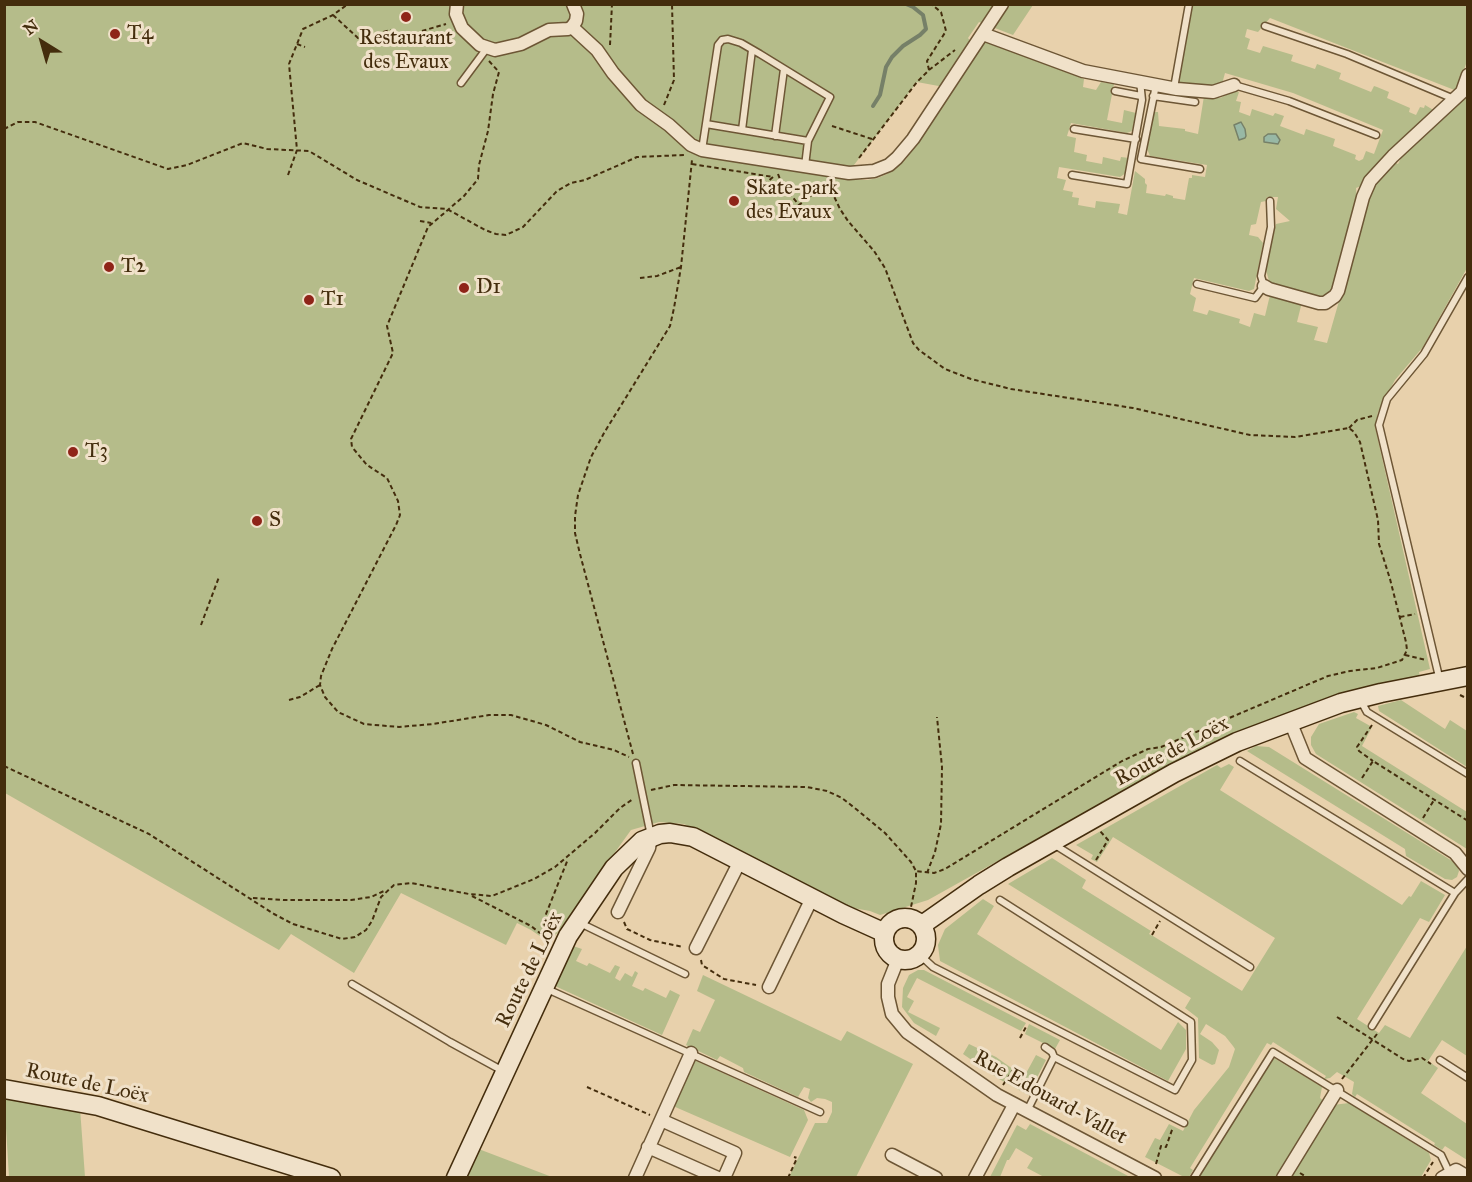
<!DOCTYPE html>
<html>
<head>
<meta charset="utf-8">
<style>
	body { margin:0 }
	#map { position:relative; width:1472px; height:1182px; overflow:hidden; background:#e8d1ac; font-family:"IM FELL Great Primer",serif }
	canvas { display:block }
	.frame { position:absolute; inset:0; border:6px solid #442d0d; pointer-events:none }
	.north { position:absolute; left:12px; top:12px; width:60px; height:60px; -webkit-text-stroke:4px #f0e1c9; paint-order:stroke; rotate:323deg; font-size:16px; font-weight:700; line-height:24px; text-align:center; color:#442d0d }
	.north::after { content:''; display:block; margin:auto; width:21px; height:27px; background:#442d0d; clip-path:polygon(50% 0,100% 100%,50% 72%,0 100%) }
</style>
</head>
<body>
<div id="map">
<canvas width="1472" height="1182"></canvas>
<div class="frame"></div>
<div class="north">N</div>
</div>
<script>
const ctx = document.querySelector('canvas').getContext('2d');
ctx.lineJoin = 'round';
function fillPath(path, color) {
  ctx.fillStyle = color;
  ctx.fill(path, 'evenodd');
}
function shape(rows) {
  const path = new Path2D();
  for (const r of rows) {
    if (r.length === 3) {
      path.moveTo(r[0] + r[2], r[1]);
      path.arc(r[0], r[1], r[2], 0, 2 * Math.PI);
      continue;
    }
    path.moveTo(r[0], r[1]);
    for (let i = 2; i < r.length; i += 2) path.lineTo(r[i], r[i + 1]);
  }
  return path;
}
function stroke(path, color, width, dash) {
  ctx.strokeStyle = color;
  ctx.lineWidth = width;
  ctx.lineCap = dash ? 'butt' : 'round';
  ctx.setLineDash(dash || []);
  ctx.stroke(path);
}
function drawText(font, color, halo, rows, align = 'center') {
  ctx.font = font + ' "IM FELL Great Primer",serif';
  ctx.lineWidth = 6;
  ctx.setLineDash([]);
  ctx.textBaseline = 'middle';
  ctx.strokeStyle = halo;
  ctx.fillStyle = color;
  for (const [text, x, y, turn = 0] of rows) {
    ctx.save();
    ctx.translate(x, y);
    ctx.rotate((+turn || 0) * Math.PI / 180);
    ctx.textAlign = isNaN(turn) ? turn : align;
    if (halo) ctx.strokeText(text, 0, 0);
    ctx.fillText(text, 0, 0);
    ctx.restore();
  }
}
const green = shape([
	[1201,4,1231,6,1232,4,1467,5,1467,61,1457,91,1270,18,1258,32,1247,29,1245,37,1250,39,1247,49,1260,53,1263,46,1293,55,1291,61,1315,69,1317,64,1341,73,1339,79,1371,92,1374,86,1377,87,1389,92,1387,98,1410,108,1409,112,1416,115,1420,107,1424,108,1425,105,1435,111,1363,180,1361,186,1356,188,1357,200,1348,236,1332,289,1328,294,1321,297,1276,286,1269,281,1266,270,1276,224,1290,221,1276,209,1278,197,1267,197,1266,201,1261,202,1256,224,1251,225,1249,235,1258,237,1263,243,1254,289,1249,291,1194,278,1190,294,1196,298,1193,311,1207,315,1209,310,1240,319,1239,323,1250,327,1254,313,1265,316,1270,295,1302,302,1297,322,1318,327,1314,340,1327,343,1372,186,1394,162,1398,164,1404,152,1467,92,1467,268,1423,347,1395,380,1378,412,1375,427,1430,669,1419,672,1420,677,1326,698,1236,733,1175,762,928,900,880,915,870,911,853,908,684,824,659,822,631,830,550,943,531,930,517,923,506,945,401,893,354,973,291,934,279,950,5,793,4,5,1033,5,1013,35,979,22,968,38,972,43,944,87,917,82,854,165,846,179,867,180,878,178,887,174,906,159,985,41,1084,79,1083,87,1096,90,1101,82,1114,84,1107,120,1122,123,1124,110,1136,113,1132,131,1127,133,1071,123,1067,136,1076,138,1074,152,1087,155,1086,161,1102,164,1103,157,1120,161,1121,157,1129,158,1126,173,1120,177,1059,167,1057,178,1066,180,1063,190,1073,192,1072,197,1079,198,1078,205,1095,208,1096,201,1120,204,1118,213,1127,215,1135,171,1145,179,1145,183,1147,185,1146,193,1165,196,1166,194,1173,196,1173,198,1185,200,1189,178,1192,178,1192,175,1205,177,1207,165,1150,156,1147,149,1153,112,1158,112,1159,126,1185,129,1185,131,1198,134,1204,96,1220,98,1234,91,1239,92,1236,101,1241,102,1239,112,1250,116,1252,109,1273,116,1275,113,1284,116,1280,126,1304,135,1306,129,1335,139,1333,146,1356,155,1355,159,1359,161,1363,159,1366,151,1374,154,1383,130,1293,93,1225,73,1222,84,1206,88,1178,85,1192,6],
	[1401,700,1445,729,1450,720,1467,731,1467,767,1379,711,1378,706],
	[1354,712,1358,714,1356,718,1372,727,1362,746,1467,812,1467,849,1316,754,1311,745,1311,737,1319,724],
	[1256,746,1269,747,1457,864,1459,871,1457,877,1452,880,1445,879,1406,856,1405,849,1247,751],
	[1229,764,1234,767,1220,790,1402,905,1409,896,1411,897,1421,881,1445,895,1429,922,1420,918,1357,1019,1379,1033,1385,1025,1410,1038,1467,946,1467,1056,1442,1040,1428,1061,1438,1068,1421,1093,1467,1124,1467,1160,1445,1146,1442,1150,1434,1145,1435,1143,1357,1094,1355,1097,1352,1094,1354,1082,1337,1072,1330,1078,1324,1079,1326,1076,1273,1042,1271,1045,1267,1043,1190,1168,1193,1170,1189,1177,1184,1177,1145,1157,1155,1138,1160,1140,1169,1124,1183,1131,1194,1110,1229,1067,1235,1049,1233,1046,1225,1036,1206,1024,1200,1034,1212,1042,1219,1050,1215,1064,1212,1065,1199,1058,1198,1018,1185,1008,1191,998,1008,884,1052,858,1086,880,1082,888,1151,931,1149,934,1153,936,1242,991,1275,938,1113,837,1097,862,1091,859,1093,855,1076,845,1217,765,1221,768],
	[983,899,994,906,977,934,1016,959,1161,1050,1178,1022,1186,1030,1186,1049,1168,1081,940,961,938,945,945,929],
	[573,946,582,949,576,961,587,966,589,963,610,973,615,965,620,967,615,978,620,981,625,973,632,977,635,971,638,973,632,986,643,991,645,988,666,998,670,990,680,995,662,1035,555,986],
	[918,970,924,970,1026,1023,1021,1031,917,978,907,997,914,1001,908,1012,940,1028,936,1036,914,1023,902,1007,903,988,909,975],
	[703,975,841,1041,847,1031,913,1064,856,1177,789,1177,815,1123,827,1123,832,1112,832,1102,825,1099,817,1098,811,1102,808,1098,810,1089,804,1087,798,1097,744,1072,743,1068,720,1056,717,1060,686,1045,693,1029,700,1032,715,1000,697,991],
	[1029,1024,1060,1040,1055,1049,1025,1034],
	[969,1044,996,1057,1024,1077,1036,1055,1046,1060,1028,1095,999,1079,963,1054],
	[1274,1058,1322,1087,1320,1098,1326,1103,1279,1177,1198,1178],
	[694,1060,804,1110,808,1120,790,1157,673,1106],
	[4,1095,80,1108,85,1177,9,1177],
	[1349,1103,1429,1153,1431,1160,1421,1177,1288,1178,1333,1105],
	[1030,1124,1130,1177,1044,1177,1027,1168,1033,1158,1016,1148,1009,1160,1007,1160,1000,1177,990,1177,1017,1125,1026,1130],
	[476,1148,552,1177,462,1178]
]);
const water = shape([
	[1241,122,1245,129,1246,136,1245,138,1239,140,1234,125,1241,122],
	[1268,134,1276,134,1280,140,1278,144,1264,142,1264,137,1268,134]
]);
const stream = shape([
	[873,106,880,95,886,67,892,57,903,46,920,35,926,29,923,15,913,7,906,4]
]);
const path = shape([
	[333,15,358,38,391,30],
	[422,31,446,24],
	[297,44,305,47],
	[610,45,612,4],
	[489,61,499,72,493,94,488,131,479,165,478,179,464,196,428,227,387,326,393,353,351,439,352,447,367,465,387,478,398,501,400,515,396,525,332,649,321,676,320,685,325,697,338,712,364,724,399,727,433,724,489,715,511,715,546,725,580,742,614,750,629,757],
	[929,70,955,50],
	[664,105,674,80,672,4],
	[832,126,872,139],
	[4,129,18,122,35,122,168,169,187,165,243,143,267,149,309,151,357,180,420,207,447,209,485,230,496,234,506,235,523,227,557,191,571,183,585,180,637,157,684,155],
	[859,158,917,82,929,70,927,61,946,31,941,12,931,4],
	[692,164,773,177],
	[778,174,784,190,790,194,799,205,827,183],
	[288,175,297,150,289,64,303,29,333,15,348,4],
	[831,183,831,190,840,209,848,221,874,251,885,268,913,343,919,350,945,369,971,379,1011,389,1133,408,1250,435,1295,437,1349,428,1354,432,1360,442,1378,520,1379,544,1390,579,1406,642,1407,650,1402,660,1377,668,1350,671,1328,676,1161,747,1148,749,1122,761,945,869,934,873,916,871],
	[764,185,773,177],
	[790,194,801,186,811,195],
	[420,221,431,223],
	[640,278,657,276,681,267],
	[1349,428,1357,420,1372,416],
	[1400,617,1415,614],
	[201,625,219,577],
	[1405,655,1426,660],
	[1460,695,1468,699],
	[289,700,300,697,320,685],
	[1216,724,1226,731],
	[1372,725,1357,747,1359,751,1373,761],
	[633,754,580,554,575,533,575,516,578,495,591,457,604,433,670,326,674,308,681,267,692,160],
	[4,766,149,834,274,914,293,924,342,939,355,937,366,930,372,921,381,897,394,885,411,883,469,894,492,896,534,879,555,867,595,833,620,808,633,799],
	[1362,778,1373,761,1468,821],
	[651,790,674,785,807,787,827,791,842,798,856,809,885,833,911,862,916,871,916,883,911,907],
	[1423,818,1434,800],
	[1096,860,1108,840,1100,831],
	[927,873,935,852,941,824,942,767,937,717],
	[472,896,531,926,545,937],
	[253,898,283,900,351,900,371,897,384,891],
	[624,922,627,929,650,940,683,947],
	[1152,935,1160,921],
	[547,944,544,919,568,859],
	[701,960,702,965,724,979,756,985],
	[1337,1017,1403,1059,1409,1061,1422,1058,1431,1064],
	[1020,1038,1027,1025],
	[1342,1079,1377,1034],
	[1003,1085,1013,1070],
	[587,1087,650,1115],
	[1156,1164,1161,1146,1166,1147,1173,1127],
	[1300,1173,1308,1178],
	[788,1178,797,1158,794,1157],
	[1423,1178,1433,1162]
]);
const lane = shape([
	[1265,26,1347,54,1454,99],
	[461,83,487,48],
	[1156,85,1141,159,1200,169],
	[1234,85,1289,101,1376,135],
	[1174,88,1189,4],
	[1115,91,1141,96],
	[1153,96,1195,102],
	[706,124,808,141],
	[1074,129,1136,139],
	[742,130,752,50],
	[775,136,784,69],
	[702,150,718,45,722,40,728,39,741,43,760,54,830,97,808,141,805,166],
	[1072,175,1127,184,1142,100,1140,81],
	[1197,284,1255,298,1264,286,1261,276,1271,227,1270,201],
	[1440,681,1379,425,1387,399,1424,354,1468,277],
	[1361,701,1367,712,1468,774],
	[1240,761,1455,893],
	[636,763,651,836],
	[1055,845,1250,967],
	[580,923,685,974],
	[920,955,933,967,1175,1090,1192,1060,1191,1022,1000,900],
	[352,984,450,1042,503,1071],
	[547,989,820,1112],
	[1372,1026,1455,893,1468,879],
	[1045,1047,1052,1052,1054,1057],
	[1440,1060,1468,1078],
	[1027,1111,1054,1057,1184,1123],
	[1194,1178,1273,1052,1441,1155,1449,1172]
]);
const street = shape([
	[457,4,456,14,462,28,480,45,495,50,521,44,549,30,568,29,572,27,576,21,577,14,573,4],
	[572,27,597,50,613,73,641,105,669,125,691,145,702,150,849,173,874,171,889,165,897,158,913,139,1002,4],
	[983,34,1083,71,1177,89,1213,92,1234,85],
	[1264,286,1269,289,1319,303,1325,303,1335,296,1338,291,1363,197,1370,181,1393,156,1462,92,1468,75],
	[1290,721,1305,758,1455,853,1468,869],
	[618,912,649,848,651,837],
	[696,948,740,861],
	[898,959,888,984,888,997,892,1014,907,1032,997,1095,1155,1178],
	[769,987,812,898],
	[661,1120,735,1153,724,1178],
	[648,1147,718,1178],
	[892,1155,936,1178],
	[635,1178,691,1053],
	[975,1178,1014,1105],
	[1283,1178,1337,1090],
	[1442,1178,1456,1170,1468,1177]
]);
const secondary = shape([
	[905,939,21],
	[922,925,979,885,1008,867,1174,773,1237,742,1341,703,1381,693,1468,676],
	[4,1089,98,1106,331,1178],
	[456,1178,568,936,614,868,642,841,660,834,670,833,693,837,843,914,885,933]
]);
const markers = [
	[406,17,6,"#8f2418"],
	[115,34,6,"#8f2418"],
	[734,201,6,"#8f2418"],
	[109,267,6,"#8f2418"],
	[464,288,6,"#8f2418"],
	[309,300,6,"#8f2418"],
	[73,452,6,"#8f2418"],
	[257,521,6,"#8f2418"]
];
const poiNames = [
	["T4",127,34],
	["Restaurant",406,39,"center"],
	["des Evaux",406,63,"center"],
	["Skate-park",746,189],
	["des Evaux",746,213],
	["T2",121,267],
	["D1",476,288],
	["T1",321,300],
	["T3",85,452],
	["S",269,521]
];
const streetNames = [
	["Route de Loëx",1172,752,-28],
	["Route de Loëx",530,970,-64],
	["Route de Loëx",87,1084,12],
	["Rue Edouard-Vallet",1050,1098,29]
];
fillPath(green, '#b5bc8a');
fillPath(water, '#98b8a5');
stroke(water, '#768068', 1.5);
stroke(stream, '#768068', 4);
stroke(lane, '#6d5635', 9);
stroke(street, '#6d5635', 15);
stroke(secondary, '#442d0d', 21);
stroke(path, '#442d0d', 2, [4.5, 3]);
stroke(lane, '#f0e1c9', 6);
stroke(street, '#f0e1c9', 12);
stroke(secondary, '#f0e1c9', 18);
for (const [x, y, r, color] of markers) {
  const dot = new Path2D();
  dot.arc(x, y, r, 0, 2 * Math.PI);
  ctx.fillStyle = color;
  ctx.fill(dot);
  stroke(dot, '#f0e1c9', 2);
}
drawText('21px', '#442d0d', '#f0e1c9', poiNames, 'left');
drawText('21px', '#442d0d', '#f0e1c9', streetNames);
</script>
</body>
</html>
